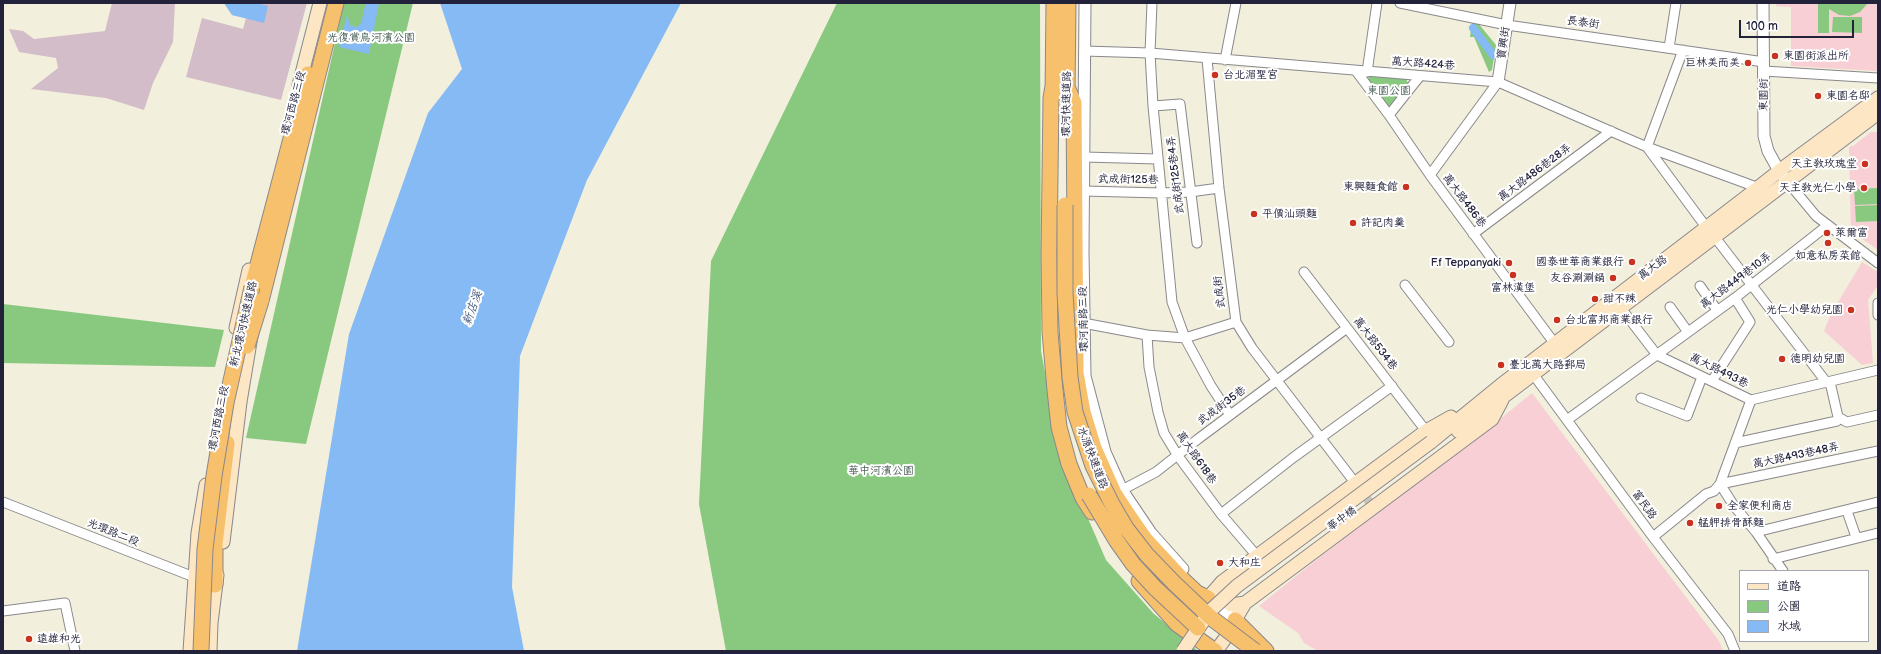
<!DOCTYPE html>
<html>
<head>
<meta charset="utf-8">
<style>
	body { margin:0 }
	#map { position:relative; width:1881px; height:654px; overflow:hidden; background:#f2efdc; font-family:"Balsamiq Sans","LXGW WenKai TC",sans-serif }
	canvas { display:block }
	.frame { position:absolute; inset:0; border:4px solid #22223b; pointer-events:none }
	.legend { position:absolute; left:1739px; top:570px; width:130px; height:72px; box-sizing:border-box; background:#fff; border:1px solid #a7a7b1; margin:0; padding:5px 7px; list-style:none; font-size:12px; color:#22223b }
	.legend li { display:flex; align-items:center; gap:8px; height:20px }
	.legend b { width:20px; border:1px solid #a7a7b1 }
	.scale { position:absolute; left:1739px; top:20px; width:115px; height:18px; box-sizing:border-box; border:2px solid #22223b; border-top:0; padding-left:5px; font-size:12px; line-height:14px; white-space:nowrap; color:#22223b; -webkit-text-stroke:3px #fff; paint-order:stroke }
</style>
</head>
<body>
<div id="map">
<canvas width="1881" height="654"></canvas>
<div class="frame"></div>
<ul class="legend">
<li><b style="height:5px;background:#fce6c4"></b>道路</li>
<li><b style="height:11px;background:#89c87f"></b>公園</li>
<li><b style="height:11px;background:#85baf4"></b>水域</li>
</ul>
<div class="scale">100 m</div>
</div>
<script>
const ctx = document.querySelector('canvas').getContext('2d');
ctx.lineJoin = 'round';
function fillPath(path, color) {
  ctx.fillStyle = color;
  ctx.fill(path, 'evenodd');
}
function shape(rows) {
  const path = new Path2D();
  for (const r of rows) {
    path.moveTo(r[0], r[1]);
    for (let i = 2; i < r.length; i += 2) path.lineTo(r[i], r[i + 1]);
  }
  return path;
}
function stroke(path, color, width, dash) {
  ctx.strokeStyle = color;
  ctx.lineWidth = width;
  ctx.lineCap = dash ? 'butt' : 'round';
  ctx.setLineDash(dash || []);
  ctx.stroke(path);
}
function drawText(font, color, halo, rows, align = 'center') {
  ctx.font = font + ' "Balsamiq Sans","LXGW WenKai TC",sans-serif';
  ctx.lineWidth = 4;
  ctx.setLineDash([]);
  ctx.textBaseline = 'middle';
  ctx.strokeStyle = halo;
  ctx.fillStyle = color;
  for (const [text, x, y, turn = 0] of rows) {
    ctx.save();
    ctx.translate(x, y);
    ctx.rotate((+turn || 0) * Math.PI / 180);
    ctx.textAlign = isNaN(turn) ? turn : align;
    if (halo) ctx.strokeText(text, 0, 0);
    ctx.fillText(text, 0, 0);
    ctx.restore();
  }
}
const built = shape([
	[1776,3,1878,3,1878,71,1791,66,1791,7,1776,6],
	[1871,132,1878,132,1878,250,1851,231,1849,149,1850,146,1853,146],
	[1862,262,1878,272,1878,285,1868,300,1873,363,1862,365,1824,331,1831,314],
	[1532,393,1719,641,1723,651,1318,651,1304,643,1298,633,1259,606,1316,560,1478,437]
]);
const industrial = shape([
	[112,3,175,3,173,42,153,83,144,110,106,98,31,89,58,68,56,58,19,52,9,29,23,31,34,39,105,31],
	[224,3,307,3,281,100,186,77,202,18,243,29,246,18,232,15]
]);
const green = shape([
	[344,3,413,3,306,444,246,438],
	[837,3,1040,3,1041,351,1060,454,1106,560,1153,613,1198,651,726,651,699,504,711,261],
	[1818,3,1868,3,1860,12,1850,16,1839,15,1829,9,1829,33,1818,33],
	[1833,17,1862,17,1862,33,1832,32],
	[1472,21,1478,23,1496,45,1492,70,1489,72,1474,37,1470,37],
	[1369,76,1406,79,1409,85,1392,108,1385,108,1367,83],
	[1878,188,1878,204,1855,205,1854,189],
	[1878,205,1878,221,1856,222,1855,206],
	[3,304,224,330,215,367,3,363]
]);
const water = shape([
	[224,3,256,3,268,6,264,23,232,15],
	[366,3,379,3,369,54,339,47,347,15,350,25,357,27,361,23],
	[440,3,681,3,587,180,520,356,512,587,524,651,297,651,349,334,428,113,462,69]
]);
const canal = shape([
	[1473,28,1493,55]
]);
const minorTunnel = shape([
	[1359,488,1374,508]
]);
const minor = shape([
	[1152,3,1150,53,1153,106,1172,302,1185,338,1211,386,1230,415],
	[1400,3,1507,25,1764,62],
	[1669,48,1676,3],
	[1084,51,1150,53,1498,82,1647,147,1759,188],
	[1207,59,1219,188,1236,322,1252,348,1356,484],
	[1225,60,1236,3],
	[1356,71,1389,115,1430,175,1555,344],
	[1764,71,1878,78],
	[1367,72,1377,3],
	[1153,106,1180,104,1197,243],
	[1389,115,1420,76],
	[1647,147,1683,50],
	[1647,147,1706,227],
	[1084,157,1158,159],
	[1430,175,1498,82],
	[1787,181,1816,216,1878,263],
	[1084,191,1161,193,1190,192,1219,188],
	[1473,234,1611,131],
	[1714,236,1827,383],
	[1304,272,1426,431],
	[1405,285,1449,342],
	[1700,286,1717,310],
	[1878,303,1878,315],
	[1620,307,1657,355,1751,400,1878,370],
	[1670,307,1688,332],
	[1083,323,1147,335,1185,338,1236,322],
	[1147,335,1149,367,1158,412,1164,433,1178,456,1221,514,1257,556],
	[1533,374,1653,537,1728,634,1735,651],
	[1712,381,1750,322,1735,298],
	[1830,382,1838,417,1847,422,1878,415],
	[1641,398,1687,416,1702,377],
	[1567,420,1735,298,1828,225],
	[1735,443,1837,421],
	[1720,484,1878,451],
	[1720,484,1734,506,1756,532,1783,571],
	[1122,490,1156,472,1198,439,1347,328],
	[3,502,199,579],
	[1847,511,1856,537],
	[1221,514,1294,457,1392,386],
	[1756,532,1878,502],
	[1653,537,1706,494,1714,491,1720,484,1751,400],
	[1773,559,1878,533],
	[3,611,65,603,75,651]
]);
const tertiary = shape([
	[1085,3,1083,251,1085,376,1105,452,1122,490,1151,533,1183,569],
	[1763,3,1764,136,1768,151,1779,171,1787,181],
	[1498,82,1510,3],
	[1210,600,1235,620]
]);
const secondary = shape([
	[299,85,320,3],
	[236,328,249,270],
	[1458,431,1878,113],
	[1431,442,1501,385,1745,198,1779,171,1878,98],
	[223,542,240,402,251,336],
	[1221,590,1220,595,1231,605,1245,603],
	[1178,622,1188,611,1203,604,1222,582,1257,556,1426,431,1451,417],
	[190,651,198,533,206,485],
	[210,651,211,623,217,575],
	[1216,651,1232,629,1235,620,1245,603,1492,419,1502,400]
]);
const trunk = shape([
	[1053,86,1051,98,1049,255,1050,332,1055,390,1059,427,1069,464,1083,498,1092,512],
	[1067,87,1074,103,1076,373,1083,412,1094,448,1114,493,1129,516,1145,539,1181,578,1197,593,1208,598],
	[1053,95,1054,3],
	[1067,96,1068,3],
	[252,287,308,74],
	[261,301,336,3],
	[1139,581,1177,624,1215,651],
	[215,585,215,544,227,443],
	[1235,620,1266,651]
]);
const secondaryBridge = shape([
	[1183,651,1210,611,1237,586,1431,442]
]);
const trunkBridge = shape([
	[1065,205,1065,293,1070,377,1075,412,1093,466,1112,504,1126,528,1147,555,1174,583,1210,617,1255,651],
	[247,346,261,301],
	[1089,495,1116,540,1133,564,1155,588,1198,628],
	[201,651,205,549,214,476,226,403,252,287]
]);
const markers = [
	[1775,56,4,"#c8321e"],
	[1748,63,4,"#c8321e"],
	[1215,75,4,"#c8321e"],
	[1818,96,4,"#c8321e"],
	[1865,164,4,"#c8321e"],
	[1406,187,4,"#c8321e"],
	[1864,188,4,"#c8321e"],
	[1254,214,4,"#c8321e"],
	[1353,223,4,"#c8321e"],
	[1827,233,4,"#c8321e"],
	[1828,243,4,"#c8321e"],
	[1632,262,4,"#c8321e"],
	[1509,263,4,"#c8321e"],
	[1513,275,4,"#c8321e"],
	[1613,278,4,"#c8321e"],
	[1595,299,4,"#c8321e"],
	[1851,310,4,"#c8321e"],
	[1557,320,4,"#c8321e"],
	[1782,359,4,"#c8321e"],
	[1501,365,4,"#c8321e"],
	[1719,506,4,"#c8321e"],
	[1690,523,4,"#c8321e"],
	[1220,563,4,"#c8321e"],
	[29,639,4,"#c8321e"]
];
const streetNames = [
	["長泰街",1583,23,8],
	["寶興街",1504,43,-82],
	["萬大路424巷",1423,64,4],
	["東園街",1764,95,-90],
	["環河西路三段",294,103,-75],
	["環河快速道路",1067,104,-89],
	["萬大路486巷28弄",1535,173,-37],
	["武成街125巷4弄",1176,175,-97],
	["武成街125巷",1128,180,1],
	["萬大路486巷",1464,201,53],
	["萬大路",1653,268,-37],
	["萬大路449巷10弄",1736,281,-37],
	["武成街",1220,292,-97],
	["環河南路三段",1084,319,-91],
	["新北環河快速道路",244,324,-77],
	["萬大路534巷",1375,344,52],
	["萬大路493巷",1719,371,26],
	["武成街35巷",1222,406,-37],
	["環河西路三段",219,418,-79],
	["萬大路493巷48弄",1796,456,-12],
	["水源快速道路",1092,458,69],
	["萬大路618巷",1196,458,55],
	["富民路",1644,505,54],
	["華中橋",1342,519,-36],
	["光環路二段",113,533,22]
];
const parkNames = [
	["光復賞鳥河濱公園",371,38],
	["東園公園",1389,91],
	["華中河濱公園",881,471]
];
const poiNames = [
	["東園街派出所",1783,56],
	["巨林美而美",1740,63,"right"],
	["台北湄聖宮",1223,75],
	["東園名邸",1826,96],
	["天主教玫瑰堂",1857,164,"right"],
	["東興麵食館",1398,187,"right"],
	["天主教光仁小學",1856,188,"right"],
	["平價汕頭麵",1262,214],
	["許記肉羹",1361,223],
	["萊爾富",1835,233],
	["如意私房菜館",1828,256,"center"],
	["國泰世華商業銀行",1624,262,"right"],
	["F.f Teppanyaki",1501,263,"right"],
	["友谷涮涮鍋",1605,278,"right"],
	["富林漢堡",1513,288,"center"],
	["甜不辣",1603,299],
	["光仁小學幼兒園",1843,310,"right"],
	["台北富邦商業銀行",1565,320],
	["德明幼兒園",1790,359],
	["臺北萬大路郵局",1509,365],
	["全家便利商店",1727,506],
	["艋舺排骨酥麵",1698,523],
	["大和庄",1228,563],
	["遠雄和光",37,639]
];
const waterNames = [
	["新店溪",473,308,-70]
];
fillPath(built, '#f7cfd5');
fillPath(industrial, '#d2bdc8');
fillPath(green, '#89c87f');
fillPath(water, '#85baf4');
stroke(canal, '#85baf4', 8);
stroke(minorTunnel, '#c8c6bc', 9, [9, 4.5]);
stroke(minor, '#8a888c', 11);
stroke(tertiary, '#8a888c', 13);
stroke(secondary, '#8a888c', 15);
stroke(trunk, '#8a888c', 17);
stroke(minor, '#fff', 9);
stroke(tertiary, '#fff', 11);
stroke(secondary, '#fce6c4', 13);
stroke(trunk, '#f7c06c', 15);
stroke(secondaryBridge, '#8a888c', 15, []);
stroke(trunkBridge, '#8a888c', 17, []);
stroke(secondaryBridge, '#fce6c4', 13);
stroke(trunkBridge, '#f7c06c', 15);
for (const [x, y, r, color] of markers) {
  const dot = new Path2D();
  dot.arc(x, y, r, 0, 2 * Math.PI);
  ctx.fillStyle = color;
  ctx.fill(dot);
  stroke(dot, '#fff', 1.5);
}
drawText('11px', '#22223b', '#fff', streetNames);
drawText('11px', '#465c53', '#fff', parkNames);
drawText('11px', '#22223b', '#fff', poiNames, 'left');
drawText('italic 12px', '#45577c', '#fff', waterNames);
</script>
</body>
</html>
